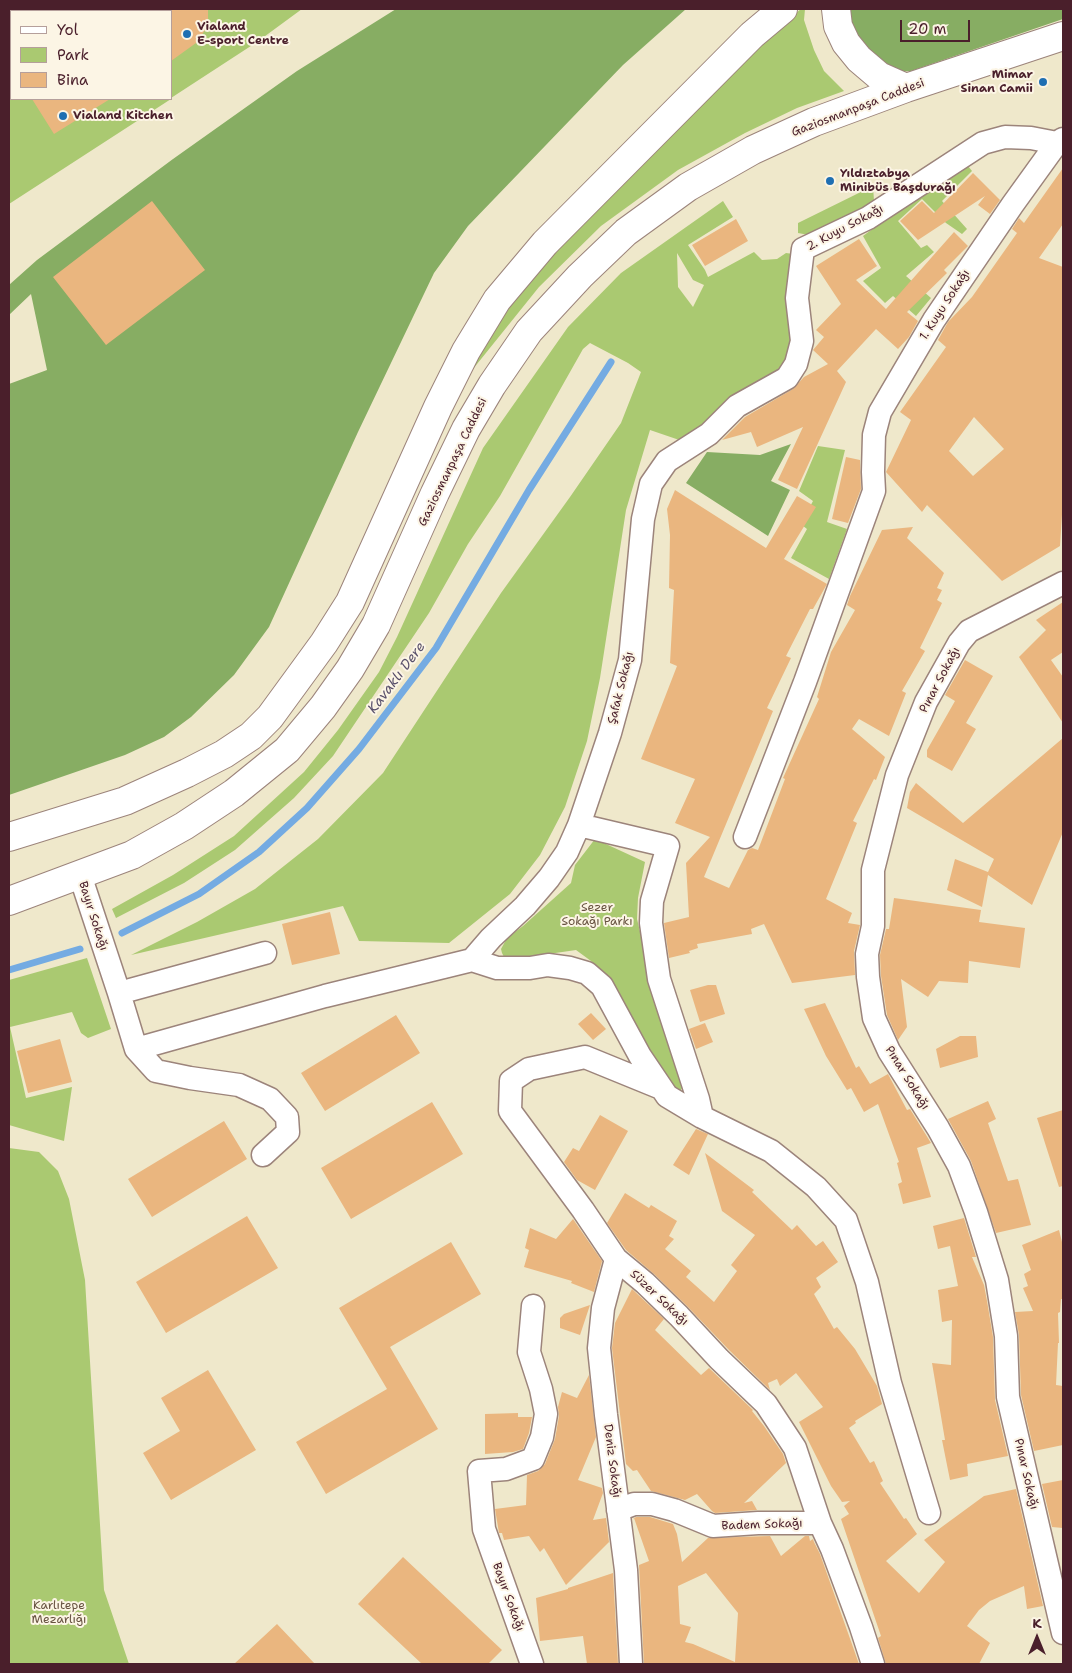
<!DOCTYPE html>
<html>
<head>
<meta charset="utf-8">
<style>
	body { margin:0 }
	#map { position:relative; width:1072px; height:1673px; overflow:hidden; background:#efe8cb; font-family:"Shantell Sans",sans-serif }
	canvas { display:block }
	.frame { position:absolute; inset:0; border:10px solid #4a1f2b; pointer-events:none }
	.legend { position:absolute; left:10px; top:10px; width:162px; height:90px; box-sizing:border-box; background:#fcf5e5; border:1px solid #b59f9b; margin:0; padding:6px 9px; list-style:none; font-size:15px; color:#4a1f2b }
	.legend li { display:flex; align-items:center; gap:10px; height:25px }
	.legend b { width:25px; border:1px solid #b59f9b }
	.north { position:absolute; left:1012px; top:1613px; width:50px; height:50px; -webkit-text-stroke:4px #fcf5e5; paint-order:stroke; rotate:0deg; font-size:14px; font-weight:700; line-height:20px; text-align:center; color:#4a1f2b }
	.north::after { content:''; display:block; margin:auto; width:18px; height:22px; background:#4a1f2b; clip-path:polygon(50% 0,100% 100%,50% 72%,0 100%) }
	.scale { position:absolute; left:900px; top:20px; width:70px; height:22px; box-sizing:border-box; border:2px solid #4a1f2b; border-top:0; padding-left:6px; font-size:15px; line-height:18px; white-space:nowrap; color:#4a1f2b; -webkit-text-stroke:4px #fcf5e5; paint-order:stroke }
</style>
</head>
<body>
<div id="map">
<canvas width="1072" height="1673"></canvas>
<div class="frame"></div>
<ul class="legend">
<li><b style="height:6px;background:#fff"></b>Yol</li>
<li><b style="height:14px;background:#aac971"></b>Park</li>
<li><b style="height:14px;background:#eab67f"></b>Bina</li>
</ul>
<div class="north">K</div>
<div class="scale">20 m</div>
</div>
<script>
const ctx = document.querySelector('canvas').getContext('2d');
ctx.lineJoin = 'round';
function fillPath(path, color) {
  ctx.fillStyle = color;
  ctx.fill(path, 'evenodd');
}
function shape(rows) {
  const path = new Path2D();
  for (const r of rows) {
    path.moveTo(r[0], r[1]);
    for (let i = 2; i < r.length; i += 2) path.lineTo(r[i], r[i + 1]);
  }
  return path;
}
function stroke(path, color, width, dash) {
  ctx.strokeStyle = color;
  ctx.lineWidth = width;
  ctx.lineCap = dash ? 'butt' : 'round';
  ctx.setLineDash(dash || []);
  ctx.stroke(path);
}
function drawText(font, color, halo, rows, align = 'center') {
  ctx.font = font + ' "Shantell Sans",sans-serif';
  ctx.lineWidth = 4;
  ctx.setLineDash([]);
  ctx.textBaseline = 'middle';
  ctx.strokeStyle = halo;
  ctx.fillStyle = color;
  for (const [text, x, y, turn = 0] of rows) {
    ctx.save();
    ctx.translate(x, y);
    ctx.rotate((+turn || 0) * Math.PI / 180);
    ctx.textAlign = isNaN(turn) ? turn : align;
    if (halo) ctx.strokeText(text, 0, 0);
    ctx.fillText(text, 0, 0);
    ctx.restore();
  }
}
const green = shape([
	[9,9,302,9,257,42,171,98,171,11,11,11,11,99,171,99,9,204],
	[801,9,805,9,804,20,814,50,824,71,844,91,797,108,745,133,678,170,601,226,539,287,469,374,480,344,541,263,770,34],
	[964,161,972,171,942,201,967,229,962,234,946,223,922,199,898,221,921,248,927,245,934,252,906,276,931,298,916,316,893,296,885,303,863,281,881,268,863,236],
	[873,186,874,201,861,214,814,236,798,233,798,223],
	[723,201,733,217,688,245,705,270,708,277,754,252,762,260,777,259,786,253,793,254,795,348,784,366,691,444,650,430,626,510,600,678,587,741,565,807,540,855,510,894,449,943,359,941,343,906,131,955,197,922,255,889,318,839,383,773,501,593,570,497,621,423,641,372,628,363,590,343,583,349,500,496,468,544,429,613,333,756,294,798,235,850,184,883,116,918,112,909,173,875,234,836,304,772,338,730,379,672,397,637,483,448,568,327,621,273],
	[677,253,693,280,704,285,693,307,678,287],
	[818,446,845,450,827,522,847,529,829,579,791,558,807,529,793,518,804,518,813,501,799,491],
	[595,839,645,862,638,898,637,919,656,997,685,1082,681,1090,673,1092,591,961,576,950,521,958,504,957,502,953,501,949,507,938,523,926,571,883,575,865],
	[87,958,111,1029,88,1038,81,1033,72,1012,10,1027,26,1098,72,1087,64,1141,9,1125,9,980],
	[9,1148,39,1152,58,1171,69,1199,85,1280,104,1590,129,1664,9,1664]
]);
const forest = shape([
	[396,9,686,9,623,65,468,226,434,273,358,432,269,627,234,675,191,717,164,737,125,755,9,795,9,384,47,370,31,294,9,315,9,285,37,260,173,159,297,71],
	[846,9,1063,9,1063,19,911,71,895,72,864,55],
	[791,444,771,481,790,490,768,536,686,483,707,452,760,455]
]);
const stream = shape([
	[122,933,199,894,259,852,307,808,359,749,436,648,529,490,611,362],
	[9,970,80,949]
]);
const building = shape([
	[171,9,208,9,208,26,196,43,171,61],
	[32,99,110,99,54,134],
	[1063,168,1063,224,1039,258,1063,267,1063,499,1060,546,1002,581,927,505,922,512,886,472,911,420,900,412,946,347,938,340,948,322,972,297,1017,233,1012,229,1019,218,1024,223],
	[974,417,1004,449,973,476,949,451],
	[973,173,1000,200,990,214,978,205,985,196,918,240,900,221,922,201,934,213],
	[152,201,205,270,106,345,53,277],
	[736,219,748,241,705,266,692,245],
	[954,232,968,246,944,270,947,273,907,312,918,321,909,337,898,349,876,329,837,371,846,382,797,489,778,480,803,427,757,447,751,432,722,440,745,417,793,389,804,377,828,364,813,350,824,337,816,330,841,304,816,266,859,239,877,266,856,280,886,309],
	[846,457,860,460,861,489,848,523,832,519],
	[675,490,766,548,797,496,816,507,784,559,827,584,813,609,810,609,786,656,791,658,767,708,773,711,704,877,729,888,748,850,752,848,758,850,785,779,783,778,819,699,817,697,831,652,855,610,847,605,850,596,882,530,913,527,907,538,944,573,937,588,942,590,937,600,942,603,920,648,925,651,902,691,906,693,889,736,859,719,852,729,885,757,876,780,874,779,853,821,857,823,826,899,852,913,848,923,860,925,854,951,855,975,792,983,764,924,751,929,752,934,697,944,698,948,689,951,690,953,669,958,664,923,689,917,686,863,710,837,675,823,695,779,641,759,677,666,670,663,674,590,669,588,670,535,667,509],
	[1063,602,1063,652,1051,660,1063,677,1063,723,1019,657,1046,630,1036,620],
	[965,660,993,676,966,723,976,729,952,771,927,757,927,750,955,701,945,695],
	[1063,738,1063,832,1032,905,988,875,982,907,947,890,955,859,988,872,994,859,907,808,910,792,916,783,963,823],
	[894,898,981,910,979,922,1025,928,1020,968,969,961,968,983,939,981,928,997,901,979,907,1027,898,1040,887,1015,881,976,880,955,886,929,889,929],
	[330,912,340,954,292,965,282,924],
	[708,985,716,985,725,1014,700,1022,690,990],
	[825,1003,856,1068,859,1066,870,1084,888,1074,907,1110,910,1109,931,1143,917,1148,931,1197,903,1204,898,1184,902,1182,897,1163,899,1162,878,1104,864,1112,851,1088,847,1090,826,1056,804,1009],
	[591,1013,606,1029,593,1040,578,1024],
	[396,1015,420,1053,325,1111,301,1073],
	[705,1023,713,1042,696,1049,689,1029],
	[960,1036,976,1036,978,1057,940,1068,936,1049],
	[60,1039,72,1082,28,1093,17,1051],
	[988,1101,996,1119,988,1123,1008,1181,1018,1179,1031,1225,996,1233,971,1161,948,1119],
	[432,1102,463,1154,351,1219,321,1168],
	[1063,1110,1063,1186,1059,1187,1037,1118],
	[600,1115,628,1131,595,1190,577,1180,564,1162,573,1148,579,1151],
	[224,1121,247,1159,152,1217,128,1179],
	[696,1129,708,1134,689,1175,673,1165],
	[705,1153,754,1190,752,1192,792,1230,797,1225,816,1246,823,1241,838,1262,816,1278,821,1287,814,1294,834,1329,837,1327,855,1349,877,1386,882,1404,855,1421,856,1423,849,1428,870,1463,874,1461,883,1481,880,1483,904,1519,906,1518,917,1534,886,1561,919,1593,945,1562,924,1540,984,1496,1016,1489,1043,1606,1027,1609,1024,1586,990,1601,979,1610,967,1626,990,1643,979,1664,886,1664,878,1638,881,1636,841,1519,849,1514,844,1506,850,1501,842,1502,831,1486,799,1422,823,1407,796,1373,780,1386,777,1379,768,1383,770,1390,729,1350,688,1307,654,1274,626,1250,607,1223,625,1193,649,1208,651,1205,677,1221,669,1236,674,1239,665,1249,691,1271,686,1277,714,1302,737,1271,731,1265,755,1235,722,1211],
	[247,1216,278,1268,166,1333,136,1282],
	[964,1218,976,1257,972,1257,984,1285,987,1301,993,1337,995,1400,1008,1456,967,1464,968,1476,950,1480,942,1440,945,1440,932,1363,951,1365,952,1320,942,1322,938,1290,958,1286,950,1246,938,1249,933,1226],
	[573,1219,602,1261,594,1292,571,1283,572,1281,524,1267,529,1250,525,1248,530,1228,556,1239],
	[1059,1230,1063,1246,1063,1299,1061,1299,1060,1312,1058,1313,1059,1343,1058,1343,1056,1385,1063,1386,1063,1445,1034,1451,1021,1395,1019,1335,1015,1312,1033,1311,1023,1288,1028,1286,1024,1274,1031,1270,1022,1245],
	[451,1242,481,1294,390,1347,438,1429,326,1494,296,1442,387,1389,339,1308],
	[632,1289,664,1319,655,1330,701,1375,709,1368,753,1410,752,1411,764,1426,783,1454,786,1463,744,1503,752,1501,757,1510,715,1513,712,1511,697,1494,685,1500,651,1491,637,1470,633,1471,626,1464,612,1348,615,1323],
	[590,1305,580,1335,560,1328,560,1318,564,1314],
	[208,1370,256,1450,171,1500,143,1453,180,1431,161,1398],
	[589,1375,596,1437,578,1480,602,1488,603,1493,593,1520,606,1518,609,1542,566,1585,544,1548,540,1552,529,1536,504,1540,502,1533,499,1533,495,1509,526,1505,527,1475,538,1471,545,1464,555,1439,559,1416,558,1407,562,1392,577,1398],
	[518,1413,518,1417,532,1417,529,1433,523,1449,513,1452,485,1454,485,1414],
	[1063,1480,1063,1528,1052,1527,1042,1484],
	[636,1517,650,1517,673,1524,677,1534,682,1562,708,1538,770,1536,781,1556,805,1536,809,1536,810,1541,813,1539,814,1542,820,1554,859,1664,644,1664,639,1565,649,1561,634,1518,633,1519],
	[706,1573,738,1613,735,1662,693,1644,685,1642,691,1627,680,1624,678,1586],
	[403,1557,502,1650,488,1664,422,1664,358,1604],
	[613,1573,618,1664,587,1664,583,1636,540,1641,536,1598,568,1589,568,1588],
	[277,1624,315,1664,234,1664]
]);
const pedestrian = shape([
	[62,11,65,9],
	[9,53,11,51]
]);
const minor = shape([
	[1063,583,969,631,959,643,926,702,897,775,873,870,873,926,867,954,868,977,874,1018,889,1051,938,1128,959,1166,976,1212,997,1280,1006,1336,1008,1397,1063,1633],
	[745,837,805,682,874,491,873,472,874,435,880,412,934,320,1013,204,1057,143,1063,139],
	[80,875,119,993,136,1049,156,1071,190,1078,239,1085,270,1099,287,1117,288,1132,263,1155],
	[472,960,497,968,530,968,548,965,570,968,587,973,602,986,640,1056,667,1096,702,1117,771,1151,816,1187,846,1220,867,1282,890,1383,929,1513],
	[119,993,265,953],
	[136,1049,325,996,472,960,491,938,525,906,549,878,567,852,579,825],
	[661,1088,585,1057,529,1069,511,1081,510,1111,583,1210,616,1259,645,1283,679,1316,719,1359,766,1404,795,1448,820,1523,832,1549,861,1627,873,1664],
	[702,1117,698,1099,659,979,651,923,652,901,668,846,579,825,610,733,630,660,643,519,651,484,667,461,709,434,737,406,787,378,796,364,802,341,797,298,803,249,868,218,983,143,1005,137,1031,138,1057,143],
	[616,1259,603,1308,599,1348,606,1415,626,1570,631,1664],
	[618,1510,634,1504,652,1504,674,1510,713,1526,758,1523,820,1523],
	[532,1664,484,1529,479,1471,506,1469,533,1459,542,1437,546,1414,541,1389,529,1352,533,1306]
]);
const primary = shape([
	[836,9,838,26,846,43,859,59,879,76,906,88],
	[9,837,125,801,187,773,224,754,251,736,270,717,324,643,350,602,438,407,466,351,497,300,545,243,752,35,783,9],
	[9,901,132,855,184,826,234,793,287,750,323,707,350,669,376,625,435,493,466,429,492,385,529,331,580,276,626,232,688,187,753,150,814,122,906,88,1063,36]
]);
const markers = [
	[187,34,5,"#1f6fb2"],
	[1043,82,5,"#1f6fb2"],
	[63,116,5,"#1f6fb2"],
	[830,181,5,"#1f6fb2"]
];
const poiNames = [
	["Vialand",197,27],
	["E-sport Centre",197,41],
	["Mimar",1033,75,"right"],
	["Sinan Camii",1033,89,"right"],
	["Vialand Kitchen",73,116],
	["Yıldıztabya",840,174],
	["Minibüs Başdurağı",840,188]
];
const streetNames = [
	["Gaziosmanpaşa Caddesi",858,108,-21],
	["2. Kuyu Sokağı",845,228,-28],
	["1. Kuyu Sokağı",945,305,-57],
	["Gaziosmanpaşa Caddesi",453,462,-64],
	["Pınar Sokağı",940,680,-62],
	["Şafak Sokağı",621,688,-76],
	["Bayır Sokağı",93,916,72],
	["Pınar Sokağı",907,1078,58],
	["Süzer Sokağı",659,1298,43],
	["Deniz Sokağı",612,1461,83],
	["Pınar Sokağı",1026,1474,77],
	["Badem Sokağı",762,1525,-2],
	["Bayır Sokağı",508,1597,70]
];
const parkNames = [
	["Sezer",597,908],
	["Sokağı Parkı",597,922],
	["Karlıtepe",59,1606],
	["Mezarlığı",59,1620]
];
const waterNames = [
	["Kavaklı Dere",397,678,-53]
];
fillPath(green, '#aac971');
fillPath(forest, '#87ad63');
stroke(stream, '#74abe2', 7);
fillPath(building, '#eab67f');
stroke(pedestrian, '#9c847b', 20);
stroke(minor, '#9c847b', 25);
stroke(primary, '#9c847b', 30);
stroke(pedestrian, '#fff', 18);
stroke(minor, '#fff', 22);
stroke(primary, '#fff', 28);
for (const [x, y, r, color] of markers) {
  const dot = new Path2D();
  dot.arc(x, y, r, 0, 2 * Math.PI);
  ctx.fillStyle = color;
  ctx.fill(dot);
  stroke(dot, '#fcf5e5', 2);
}
drawText('bold 12px', '#4a1f2b', '#fcf5e5', poiNames, 'left');
drawText('12px', '#4a1f2b', '#fcf5e5', streetNames);
drawText('12px', '#675240', '#fcf5e5', parkNames);
drawText('italic 14px', '#59506b', '#fcf5e5', waterNames);
</script>
</body>
</html>
